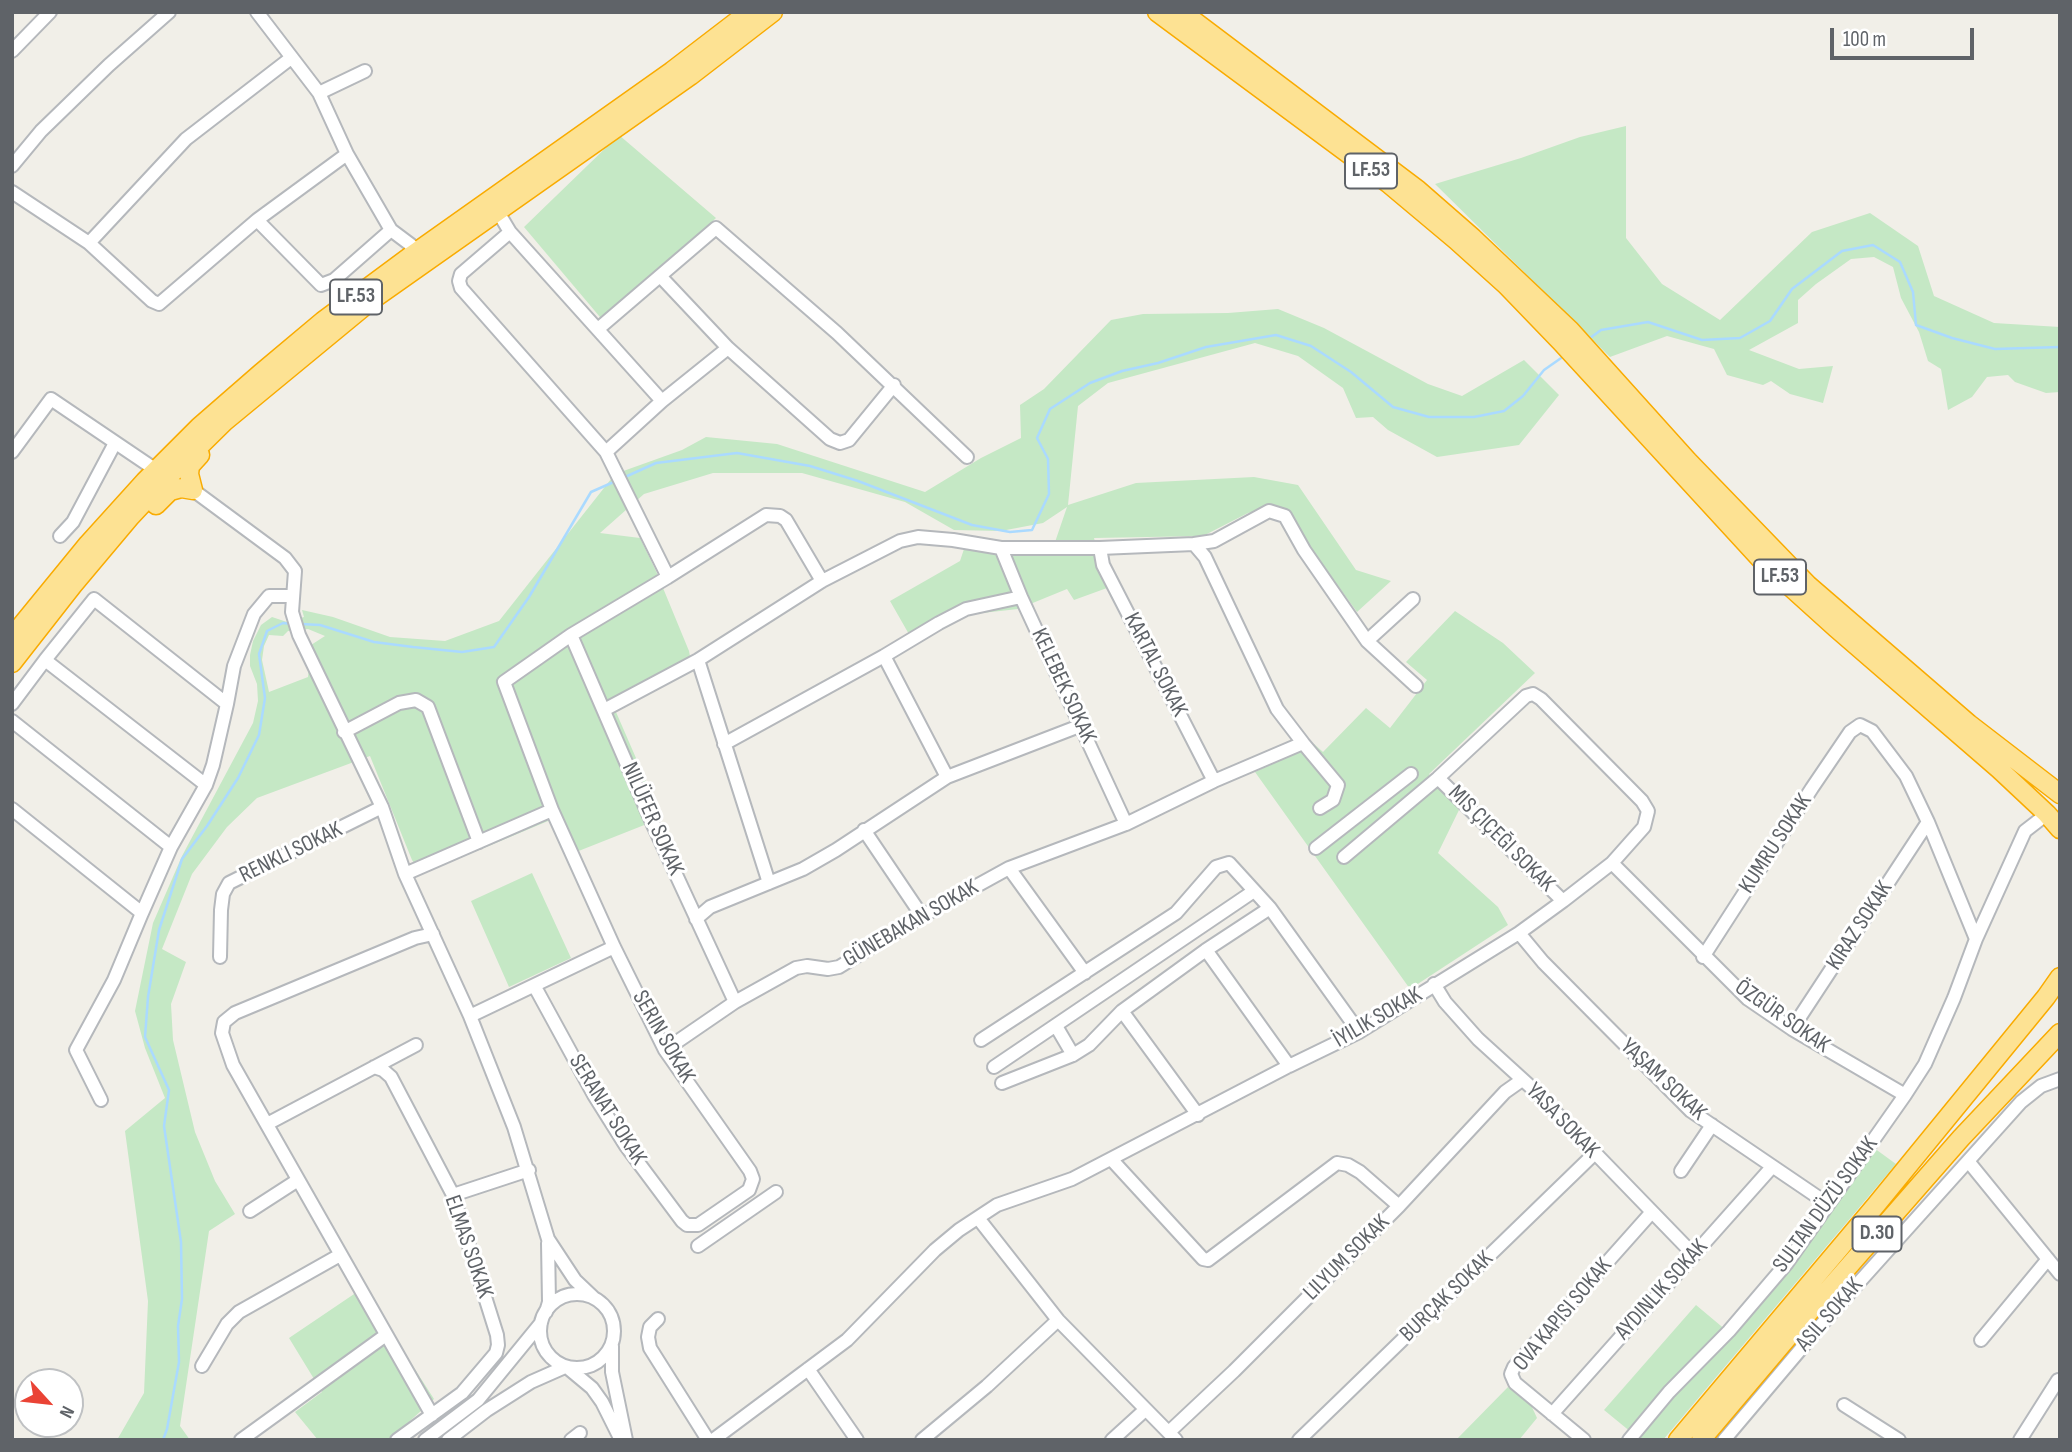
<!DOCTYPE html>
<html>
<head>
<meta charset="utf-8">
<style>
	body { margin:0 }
	#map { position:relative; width:2072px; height:1452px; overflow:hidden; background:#f1efe8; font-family:"Sofia Sans Condensed",sans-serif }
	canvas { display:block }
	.frame { position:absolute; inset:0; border:14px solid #5f6368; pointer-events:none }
	.north { position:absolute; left:14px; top:1368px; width:70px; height:70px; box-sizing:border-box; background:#fff; border:2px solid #bfc1c3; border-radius:50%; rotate:117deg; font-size:19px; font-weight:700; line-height:28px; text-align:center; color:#5f6368 }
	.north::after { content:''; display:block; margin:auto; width:24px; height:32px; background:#ea4335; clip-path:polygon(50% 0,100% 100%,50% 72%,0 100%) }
	.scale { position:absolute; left:1830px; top:28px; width:144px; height:32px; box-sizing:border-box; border:4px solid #5f6368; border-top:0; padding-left:9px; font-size:21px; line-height:24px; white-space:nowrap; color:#5f6368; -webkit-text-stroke:5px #fff; paint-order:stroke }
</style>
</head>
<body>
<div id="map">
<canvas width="2072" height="1452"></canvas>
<div class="frame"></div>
<div class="north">N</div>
<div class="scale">100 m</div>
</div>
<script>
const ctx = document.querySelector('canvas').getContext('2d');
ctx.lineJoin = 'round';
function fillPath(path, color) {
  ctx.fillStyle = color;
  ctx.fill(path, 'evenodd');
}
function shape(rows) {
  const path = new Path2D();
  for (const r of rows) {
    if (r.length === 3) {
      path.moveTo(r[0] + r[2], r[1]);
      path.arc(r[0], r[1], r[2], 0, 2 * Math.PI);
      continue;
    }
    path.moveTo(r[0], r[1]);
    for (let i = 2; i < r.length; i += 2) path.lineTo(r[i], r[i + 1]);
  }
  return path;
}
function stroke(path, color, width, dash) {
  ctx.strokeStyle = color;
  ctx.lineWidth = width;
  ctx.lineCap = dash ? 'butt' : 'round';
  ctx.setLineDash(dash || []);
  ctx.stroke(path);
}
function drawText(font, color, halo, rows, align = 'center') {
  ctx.font = font + ' "Sofia Sans Condensed",sans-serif';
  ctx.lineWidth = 6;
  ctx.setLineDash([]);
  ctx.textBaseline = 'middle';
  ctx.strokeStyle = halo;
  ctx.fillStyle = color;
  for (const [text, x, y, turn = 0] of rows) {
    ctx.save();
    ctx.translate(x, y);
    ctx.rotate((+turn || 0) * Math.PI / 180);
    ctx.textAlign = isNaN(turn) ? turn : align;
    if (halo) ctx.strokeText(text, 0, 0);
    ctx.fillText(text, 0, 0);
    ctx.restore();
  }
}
const green = shape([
	[1626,126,1626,238,1662,284,1720,320,1812,232,1870,213,1918,246,1934,296,1994,323,2060,327,2060,392,2046,393,2015,382,2008,375,1987,377,1972,397,1948,410,1941,369,1928,361,1919,332,1901,298,1893,267,1874,257,1851,259,1816,284,1798,300,1798,323,1749,350,1799,369,1833,366,1823,403,1790,394,1771,381,1763,385,1727,375,1714,349,1667,336,1610,357,1435,184,1521,158,1580,137],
	[619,135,716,218,605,323,524,227],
	[1278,309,1324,328,1428,384,1462,396,1524,360,1559,395,1519,445,1437,457,1388,430,1373,417,1356,418,1343,388,1298,356,1255,343,1108,383,1078,406,1068,505,1136,483,1254,477,1298,485,1356,570,1391,581,1357,612,1280,506,1248,513,1203,536,1094,538,1107,588,1074,600,1067,589,1018,609,964,615,914,643,890,601,960,561,966,543,1054,545,1067,507,1043,523,1001,531,954,530,905,502,802,473,713,473,644,494,600,533,640,538,656,571,689,651,692,667,616,712,662,818,571,854,560,816,422,874,412,860,370,756,257,798,227,827,192,874,162,949,186,962,171,1004,173,1040,195,1132,215,1181,235,1214,209,1231,180,1426,190,1440,117,1440,144,1393,148,1301,125,1131,165,1098,145,1048,135,1011,153,923,182,856,253,723,258,701,257,684,250,666,250,655,253,641,261,625,272,617,287,622,304,617,302,610,333,617,390,637,445,641,499,621,615,474,682,450,706,437,777,444,925,492,981,458,1021,438,1020,405,1044,389,1111,320,1143,314,1228,313],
	[308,629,325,636,311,645,308,677,269,692,262,660,264,646,269,635,283,636,288,631],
	[1455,611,1503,643,1535,673,1429,774,1459,810,1438,853,1498,907,1508,925,1410,989,1255,772,1314,744,1323,752,1366,708,1390,728,1427,680,1406,662],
	[532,873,571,958,509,987,471,901],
	[1874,1148,1896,1164,1663,1440,1636,1440,1637,1437,1604,1410,1696,1305,1733,1336,1793,1264],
	[363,1288,434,1399,389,1440,318,1440,295,1412,322,1392,289,1338],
	[1508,1387,1531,1405,1537,1418,1519,1440,1456,1440]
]);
const stream = shape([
	[1586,341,1601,330,1648,322,1702,340,1740,338,1770,321,1792,289,1842,251,1873,245,1900,262,1913,292,1916,325,1952,338,1995,349,2060,347],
	[625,477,656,463,737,453,810,466,858,481,972,525,1010,532,1032,530,1049,494,1048,459,1037,438,1050,409,1090,383,1122,371,1158,363,1206,347,1276,335,1311,346,1351,372,1393,407,1429,417,1474,417,1504,411,1523,396,1544,370,1564,356],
	[301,624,320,625,374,642,413,647,462,652,494,647,529,597,591,492,616,481],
	[163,1440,167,1429,179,1362,178,1326,182,1299,181,1242,164,1126,169,1090,145,1037,148,997,159,930,182,859,207,826,238,778,259,735,265,698,259,654,267,631,283,623,291,624]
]);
const minor = shape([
	[257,12,319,93,347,154,391,230,411,245,412,255],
	[12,51,50,12],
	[319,93,365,71],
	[12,166,41,131,109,65,169,12],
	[12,192,89,243,152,301,159,304,257,220,347,154],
	[498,212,510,232,662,401],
	[257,220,321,285,334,280,391,230],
	[510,232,461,274,459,281,461,288,606,452,668,577],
	[89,243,186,139,291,58],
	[661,277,728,348,830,439,840,443,849,440,894,385],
	[598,329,716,228,837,333,967,457],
	[12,452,51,399,156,470],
	[606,452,662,401,728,348],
	[193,490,285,558,295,571,292,612,299,635,382,807,405,874,470,1016,514,1127,548,1239,575,1280,594,1298],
	[60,536,73,522,115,443],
	[1194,544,1214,541,1269,511,1285,516,1304,550,1367,641,1416,686],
	[1001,548,1021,597,1126,824],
	[1100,548,1103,565,1214,781],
	[571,635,654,827,735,1002],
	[1367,641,1413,599],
	[884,656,947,777],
	[45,660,94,599,227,704],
	[698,660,769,883],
	[12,704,45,660,206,785],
	[604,710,698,660,822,581,900,541,918,537,953,540,1001,548,1100,548,1194,544,1205,557,1277,709,1303,743,1214,781,1126,824,1009,868,922,916,839,967,828,969,807,966,796,968,735,1002,665,1050],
	[12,721,171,847,206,785,213,765,227,704,234,666,254,614,269,596,293,596],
	[344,732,399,703,416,700,428,707,479,842],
	[1303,743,1338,785,1333,800,1320,808],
	[724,744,884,656,939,623,966,609,1021,597],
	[1438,778,1563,901],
	[12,809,142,913,171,847],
	[864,830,922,916],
	[1316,848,1411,774],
	[1612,863,1748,999,1792,1029,1905,1095],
	[1009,868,1085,973],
	[405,874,552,810],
	[696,919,710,907,803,869,836,850,947,777,1082,725],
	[1519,933,1543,962,1691,1111,1828,1204],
	[1206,950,1289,1066],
	[220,957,221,910,223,894,229,883,382,807],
	[1703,957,1812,788,1850,732,1860,725,1872,731,1906,776,1928,822,1976,939],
	[1434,984,1445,1002,1478,1039,1533,1089,1694,1255],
	[535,987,594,1095,626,1146,682,1221,687,1225,698,1225,749,1190,753,1179,750,1171,665,1050,614,947,552,810,504,682,571,635,668,577,766,515,780,516,786,520,822,581],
	[1122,1011,1198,1115],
	[470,1016,614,947],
	[1056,1026,1073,1055,1089,1045,1122,1011,1206,950,1270,908],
	[1792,1029,1928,822],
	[981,1040,1176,913,1216,867,1229,863,1270,908,1359,1032],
	[374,1067,383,1070,391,1077,453,1195,497,1335,498,1345,496,1353,462,1393,397,1440],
	[994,1067,1254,891],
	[1002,1083,1073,1055],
	[101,1100,76,1050,114,980,142,913],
	[267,1124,416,1045],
	[1112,1160,1203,1259,1208,1260,1337,1163,1348,1165,1360,1172,1399,1206],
	[1968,1161,2060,1274],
	[1681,1171,1712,1125],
	[453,1195,529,1170],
	[250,1211,298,1180],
	[978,1218,1058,1320,1176,1440],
	[698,1246,776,1192],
	[577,1331,37],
	[546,1312,549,1302,548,1243],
	[658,1319,650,1327,648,1337,650,1348,708,1440],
	[1981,1340,2048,1259],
	[612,1346,612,1372,626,1440],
	[202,1366,227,1324,239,1312,340,1255],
	[568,1368,592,1388,602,1402,621,1440],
	[808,1369,857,1440],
	[1844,1405,1899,1440],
	[1552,1414,1772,1167],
	[432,1415,233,1065,222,1033,224,1022,235,1013,415,938,433,934],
	[1169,1432,1234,1371,1399,1206,1505,1092,1522,1080],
	[241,1440,386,1335],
	[425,1440,478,1400,541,1323],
	[448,1440,487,1410,531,1382,565,1367],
	[571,1440,580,1433],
	[713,1440,847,1340,935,1250,959,1230,997,1205,1072,1179,1289,1066,1359,1032,1519,933,1563,901,1612,863,1644,827,1648,811,1642,801,1541,699,1533,694,1526,696,1438,778,1344,857],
	[922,1440,987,1386,1058,1320],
	[1112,1440,1145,1410],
	[1299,1440,1594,1154],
	[1584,1440,1515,1383,1511,1374,1514,1367,1651,1213],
	[1629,1440,1669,1392,1729,1331,1787,1263,1905,1095,1925,1064,1954,998,1976,939,2025,831,2047,814],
	[1724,1440,1827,1318,2021,1102,2041,1086,2060,1079],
	[2020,1440,2058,1380]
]);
const highway = shape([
	[1157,12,1388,183,1456,240,1506,285,1560,341,1764,563,1836,628,1999,769,2047,814,2060,829],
	[1182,12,1418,190,1473,238,1570,330,1688,461,1808,585,1969,724,2060,794],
	[156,505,170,491,181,488,193,490,189,474,190,466,200,455],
	[12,637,88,544,145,481,199,427,261,373,323,321,412,255,672,71,749,12],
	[12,663,73,585,131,516,162,483,224,422,372,300,690,76,773,12],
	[1678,1440,1876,1205,2046,997,2060,977],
	[1701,1440,1827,1291,1961,1138,2060,1033]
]);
const shields = [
	[1371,171,52],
	[356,297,52],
	[1780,577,52],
	[1877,1234,49]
];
const shieldNames = [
	["LF.53",1371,171],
	["LF.53",356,297],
	["LF.53",1780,577],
	["D.30",1877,1234]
];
const streetNames = [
	["KARTAL SOKAK",1155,665,63],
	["KELEBEK SOKAK",1063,686,65],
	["NILÜFER SOKAK",652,819,66],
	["MIS ÇIÇEĞI SOKAK",1501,839,45],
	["KUMRU SOKAK",1776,844,-57],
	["RENKLI SOKAK",291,853,-26],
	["GÜNEBAKAN SOKAK",911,924,-30],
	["KIRAZ SOKAK",1860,926,-57],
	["ÖZGÜR SOKAK",1782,1017,35],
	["İYILIK SOKAK",1378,1018,-30],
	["SERIN SOKAK",663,1037,60],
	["YAŞAM SOKAK",1663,1080,43],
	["SERANAT SOKAK",607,1110,58],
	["YASA SOKAK",1562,1121,46],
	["SULTAN DÜZÜ SOKAK",1826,1205,-54],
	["ELMAS SOKAK",468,1247,71],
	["LILYUM SOKAK",1347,1258,-45],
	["AYDINLIK SOKAK",1662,1290,-48],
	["BURÇAK SOKAK",1447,1297,-44],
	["OVA KAPISI SOKAK",1563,1315,-50],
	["ASIL SOKAK",1830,1315,-49]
];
fillPath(green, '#c5e8c5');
stroke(stream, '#aadaff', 2.5);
stroke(minor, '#b5b8bc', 16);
stroke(highway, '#f9ab00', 21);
stroke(minor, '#fff', 12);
stroke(highway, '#fde293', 18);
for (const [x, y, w] of shields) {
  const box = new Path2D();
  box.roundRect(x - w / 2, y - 17.5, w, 35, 5);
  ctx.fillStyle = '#fff';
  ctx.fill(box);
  stroke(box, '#5f6368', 2);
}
drawText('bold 21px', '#5f6368', null, shieldNames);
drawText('23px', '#5f6368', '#fff', streetNames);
</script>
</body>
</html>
